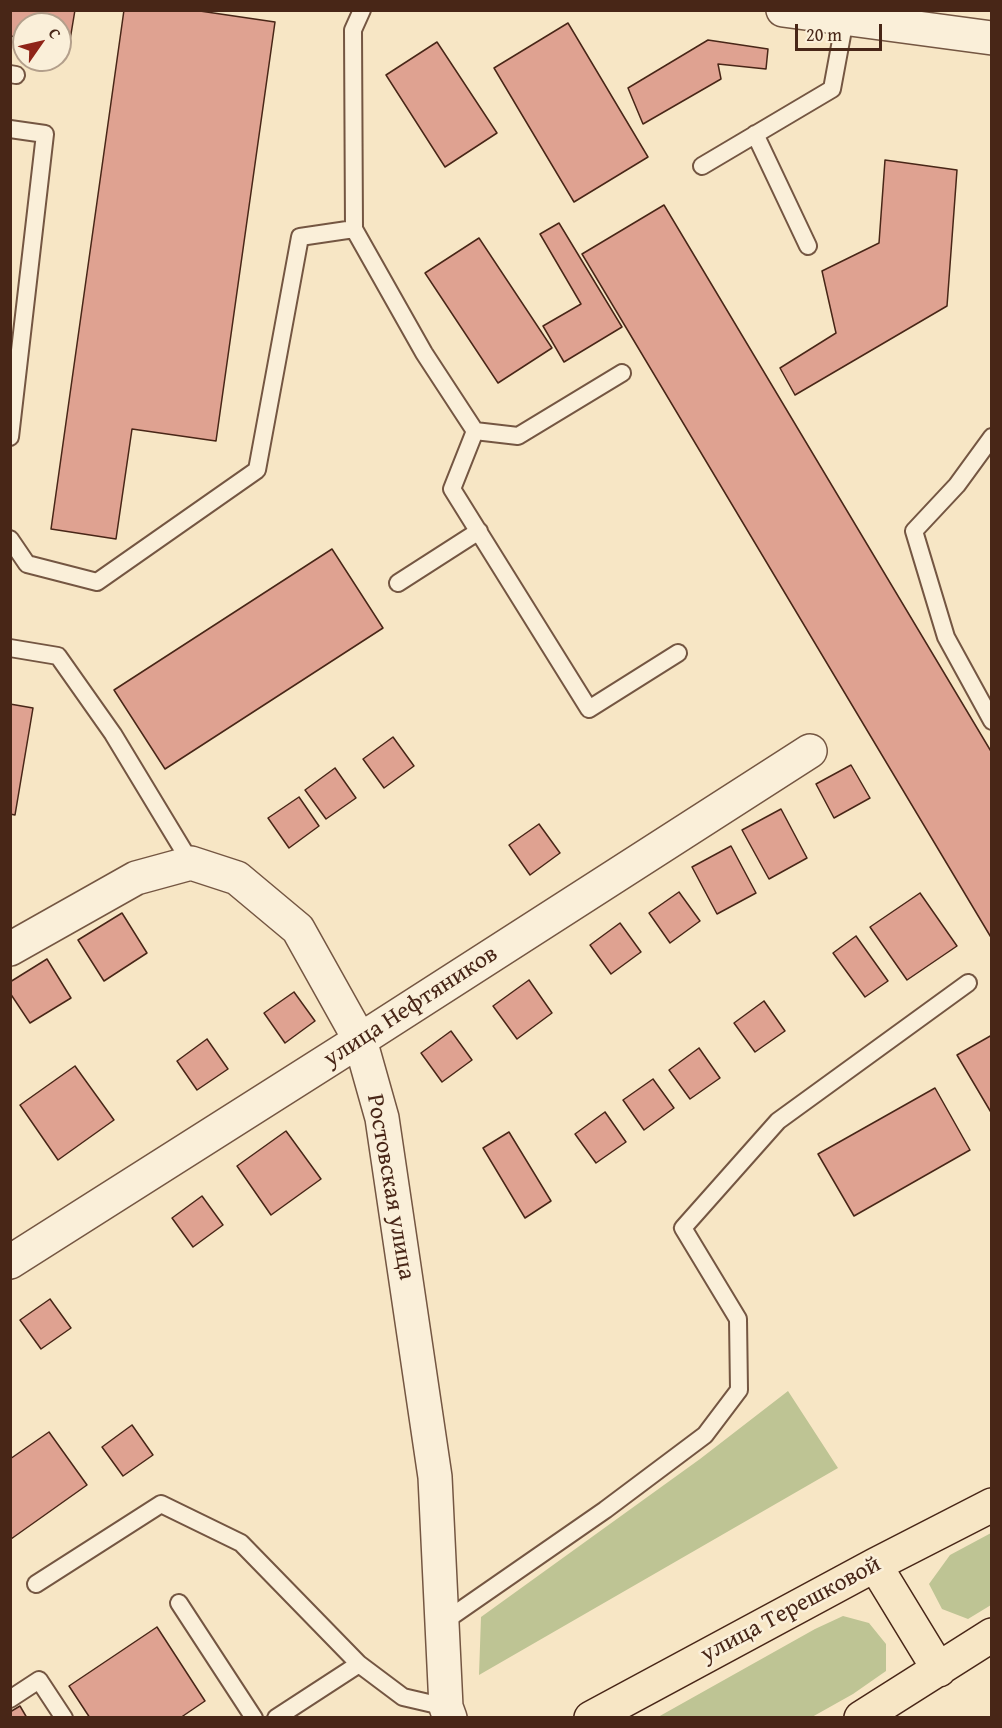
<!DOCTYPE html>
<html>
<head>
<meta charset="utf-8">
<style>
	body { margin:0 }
	#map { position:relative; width:1002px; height:1728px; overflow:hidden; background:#f7e6c5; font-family:"Gentium Book Plus",serif }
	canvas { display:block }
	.frame { position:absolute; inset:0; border:12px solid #482617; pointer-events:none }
	.north { position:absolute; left:12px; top:12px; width:60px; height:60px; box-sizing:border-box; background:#faefd9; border:2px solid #b39f8b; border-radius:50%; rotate:56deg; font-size:16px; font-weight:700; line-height:24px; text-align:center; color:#482617 }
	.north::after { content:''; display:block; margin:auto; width:21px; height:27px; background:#8f2418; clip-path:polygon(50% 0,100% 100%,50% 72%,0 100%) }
	.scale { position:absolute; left:795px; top:24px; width:87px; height:27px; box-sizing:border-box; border:3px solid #482617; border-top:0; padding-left:8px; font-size:18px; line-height:21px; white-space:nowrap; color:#482617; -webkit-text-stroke:4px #faefd9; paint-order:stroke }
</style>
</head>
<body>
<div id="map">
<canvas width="1002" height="1728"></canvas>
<div class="frame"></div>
<div class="north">С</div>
<div class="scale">20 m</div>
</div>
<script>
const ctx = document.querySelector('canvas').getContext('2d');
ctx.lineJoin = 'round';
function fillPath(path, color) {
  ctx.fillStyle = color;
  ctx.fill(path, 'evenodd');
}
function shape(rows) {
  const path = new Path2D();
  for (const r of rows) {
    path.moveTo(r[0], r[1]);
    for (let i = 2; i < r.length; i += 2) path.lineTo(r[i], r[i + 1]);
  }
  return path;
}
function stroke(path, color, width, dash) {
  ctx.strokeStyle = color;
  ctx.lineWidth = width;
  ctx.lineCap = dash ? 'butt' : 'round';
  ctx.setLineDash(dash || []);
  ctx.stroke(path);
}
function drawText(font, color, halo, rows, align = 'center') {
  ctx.font = font + ' "Gentium Book Plus",serif';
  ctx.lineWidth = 5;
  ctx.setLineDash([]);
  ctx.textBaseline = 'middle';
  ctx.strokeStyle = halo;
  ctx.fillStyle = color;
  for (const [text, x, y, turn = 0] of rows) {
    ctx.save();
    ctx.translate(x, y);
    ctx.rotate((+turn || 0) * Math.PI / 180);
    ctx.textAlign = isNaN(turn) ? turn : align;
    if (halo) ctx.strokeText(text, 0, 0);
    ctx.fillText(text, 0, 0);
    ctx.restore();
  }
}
const green = shape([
	[788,1391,838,1468,479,1675,481,1617,700,1459],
	[991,1533,991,1605,968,1619,942,1609,929,1584,950,1555],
	[843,1616,869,1623,886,1644,886,1671,853,1694,812,1717,658,1717,815,1629]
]);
const building = shape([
	[10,10,75,10,69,46,60,44,60,24,24,24,24,38,10,36,10,10],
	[124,10,193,10,275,22,216,441,132,429,116,539,51,529,124,10],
	[568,23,648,157,574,202,494,68,568,23],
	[708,40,768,49,766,69,718,64,721,79,643,124,628,88,708,40],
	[437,42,497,133,445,167,386,75,437,42],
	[885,160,957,170,947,306,795,395,780,368,836,333,822,271,879,243,885,160],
	[664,205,992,753,992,939,582,254,664,205],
	[559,223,622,327,564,362,543,326,581,304,540,234,559,223],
	[479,238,552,348,498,383,425,273,479,238],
	[332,549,383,628,165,769,114,690,332,549],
	[10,704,33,708,15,815,10,814,10,704],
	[393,737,414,766,384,788,363,759,393,737],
	[851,765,870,798,834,818,816,784,851,765],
	[335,768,356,798,326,819,305,790,335,768],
	[299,797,319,826,289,848,268,818,299,797],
	[781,809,807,858,769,879,742,830,781,809],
	[539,824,560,853,530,875,509,845,539,824],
	[731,846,756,893,717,914,692,867,731,846],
	[679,892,700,921,670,943,649,913,679,892],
	[920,893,957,946,907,980,870,927,920,893],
	[122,913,147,953,104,981,78,940,122,913],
	[620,923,641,952,611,974,590,945,620,923],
	[856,936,888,981,865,997,833,953,856,936],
	[47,959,71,998,30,1023,10,993,10,982,47,959],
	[529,980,552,1013,517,1039,493,1006,529,980],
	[294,992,315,1021,285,1043,264,1013,294,992],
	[764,1001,785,1031,755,1052,734,1023,764,1001],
	[451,1031,472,1060,442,1082,421,1053,451,1031],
	[992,1035,992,1114,957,1055,992,1035],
	[207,1039,228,1069,197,1090,177,1061,207,1039],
	[699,1048,720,1078,690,1099,669,1070,699,1048],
	[75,1066,114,1120,58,1160,20,1105,75,1066],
	[653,1079,674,1108,644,1130,623,1100,653,1079],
	[935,1088,970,1150,854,1216,818,1154,935,1088],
	[605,1112,626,1142,596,1163,575,1134,605,1112],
	[286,1131,321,1179,271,1215,237,1166,286,1131],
	[509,1132,551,1201,525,1218,483,1148,509,1132],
	[202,1196,223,1225,193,1247,172,1218,202,1196],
	[50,1299,71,1328,41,1349,20,1320,50,1299],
	[132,1425,153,1455,123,1476,102,1447,132,1425],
	[49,1432,87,1485,11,1539,10,1459,49,1432],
	[157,1627,205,1701,180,1718,90,1718,69,1686,157,1627],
	[20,1706,27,1718,10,1718,10,1712,20,1706]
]);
const service = shape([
	[362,10,353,30,354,229,424,353,475,431,518,436,622,373],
	[10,74,16,75],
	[10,129,45,134,10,437],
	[755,134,808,246],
	[702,166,832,89,845,19],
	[475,431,452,489,589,709,678,653],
	[992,437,957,485,914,531,946,637,992,721],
	[10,539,27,564,97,582,257,470,300,237,354,229],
	[398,583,479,531],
	[10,648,58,656,113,734,191,863],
	[36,1584,161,1504,241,1543,359,1664,403,1697,446,1707],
	[179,1603,254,1718],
	[442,1623,605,1510,705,1435,739,1390,738,1319,683,1228,778,1121,968,983],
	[10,1699,39,1680,64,1718],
	[276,1718,359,1664]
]);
const minor = shape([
	[10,949,136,878,191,863,237,878,298,929,360,1040,382,1118,435,1477,446,1707,450,1718],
	[10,1262,360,1040,810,751]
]);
const tertiary = shape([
	[783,10,992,38]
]);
const primary = shape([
	[875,1565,939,1670],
	[591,1718,875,1565,992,1505],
	[861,1718,992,1635]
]);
const streetNames = [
	["улица Нефтяников",411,1007,-33],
	["Ростовская улица",390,1187,80],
	["улица Терешковой",791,1610,-28]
];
fillPath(green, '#bec494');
fillPath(building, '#dfa291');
stroke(building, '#482617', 1.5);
stroke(service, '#745642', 20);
stroke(minor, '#745642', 36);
stroke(tertiary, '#745642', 36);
stroke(primary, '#482617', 36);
stroke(service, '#faefd9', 16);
stroke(minor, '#faefd9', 33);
stroke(tertiary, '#faefd9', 33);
stroke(primary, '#f7e6c5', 33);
drawText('24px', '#482617', '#faefd9', streetNames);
</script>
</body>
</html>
